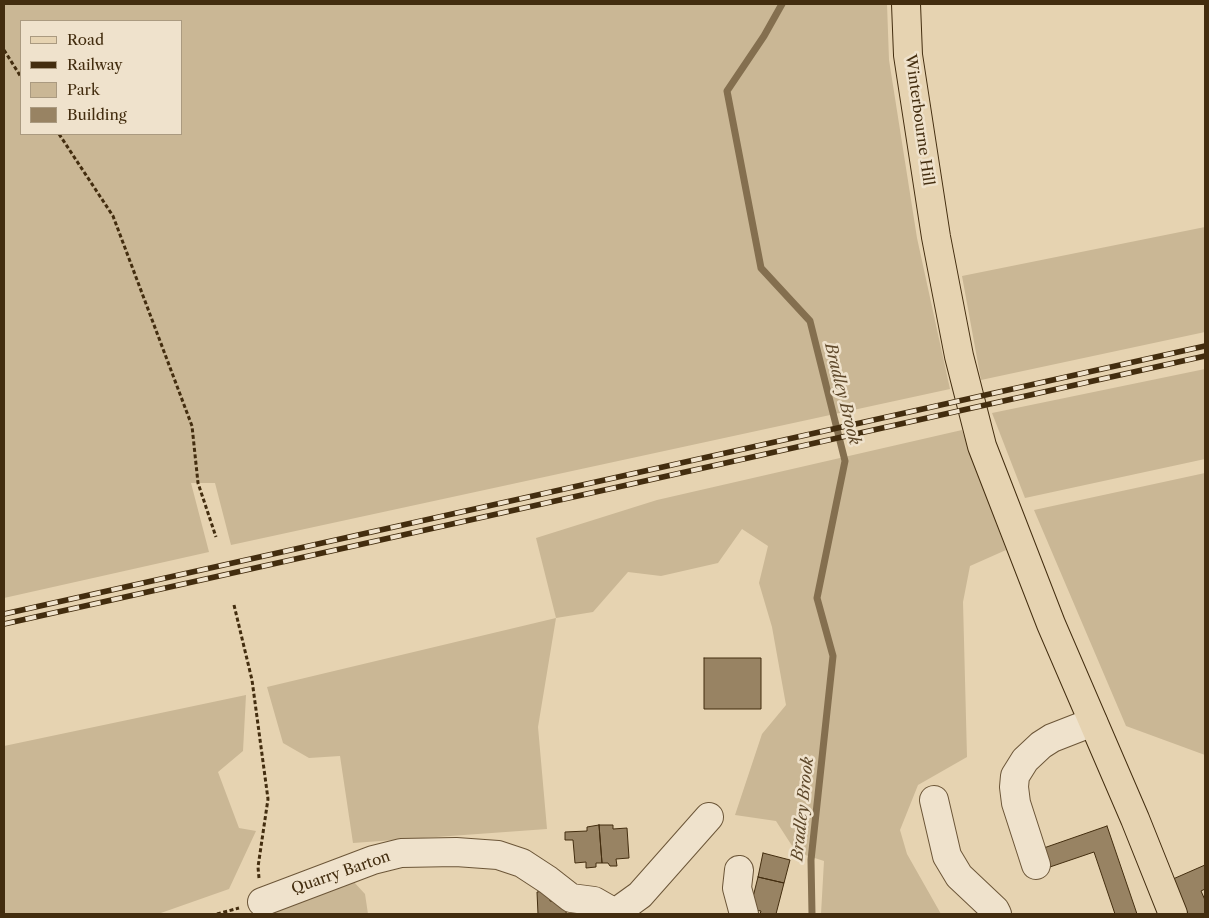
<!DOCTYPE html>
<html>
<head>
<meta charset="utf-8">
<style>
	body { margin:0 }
	#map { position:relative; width:1209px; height:918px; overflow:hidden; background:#e6d3b1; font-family:"Libre Caslon Text",serif }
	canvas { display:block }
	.frame { position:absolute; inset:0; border:5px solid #432d0f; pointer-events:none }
	.legend { position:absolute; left:20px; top:20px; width:162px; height:115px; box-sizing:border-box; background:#efe2cc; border:1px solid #aa9a80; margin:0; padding:6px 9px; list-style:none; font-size:15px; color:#432d0f }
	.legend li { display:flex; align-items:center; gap:10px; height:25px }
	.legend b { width:25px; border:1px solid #aa9a80 }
</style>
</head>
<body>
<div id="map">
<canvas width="1209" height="918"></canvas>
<div class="frame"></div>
<ul class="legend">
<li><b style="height:6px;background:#e6d3b1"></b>Road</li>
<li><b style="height:6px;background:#432d0f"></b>Railway</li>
<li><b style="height:14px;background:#cab795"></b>Park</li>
<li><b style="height:14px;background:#988363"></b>Building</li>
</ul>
</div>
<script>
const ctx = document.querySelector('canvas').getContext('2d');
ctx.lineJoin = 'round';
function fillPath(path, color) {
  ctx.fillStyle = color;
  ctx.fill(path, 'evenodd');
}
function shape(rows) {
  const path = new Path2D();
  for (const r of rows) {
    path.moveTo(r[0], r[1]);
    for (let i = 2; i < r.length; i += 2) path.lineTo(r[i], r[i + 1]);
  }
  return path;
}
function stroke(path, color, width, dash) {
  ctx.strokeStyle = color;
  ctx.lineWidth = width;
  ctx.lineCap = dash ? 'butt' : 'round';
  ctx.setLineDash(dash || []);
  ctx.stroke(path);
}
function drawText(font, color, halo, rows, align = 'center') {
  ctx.font = font + ' "Libre Caslon Text",serif';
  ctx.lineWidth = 5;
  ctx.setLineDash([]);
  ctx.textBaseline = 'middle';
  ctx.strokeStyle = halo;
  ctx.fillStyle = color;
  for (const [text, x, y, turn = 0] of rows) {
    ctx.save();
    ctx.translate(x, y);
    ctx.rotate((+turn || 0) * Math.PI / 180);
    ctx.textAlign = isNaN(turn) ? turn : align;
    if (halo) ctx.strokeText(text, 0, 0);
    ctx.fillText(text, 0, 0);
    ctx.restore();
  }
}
const green = shape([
	[4,4,887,4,889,60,917,238,950,389,231,545,215,483,191,483,209,552,4,598],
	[181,21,181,134,21,134,21,21],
	[1205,227,1205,332,981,380,962,276],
	[1205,369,1205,459,1025,498,992,413],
	[962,430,1006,550,970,566,963,602,967,757,918,785,900,830,907,854,941,914,821,914,824,861,796,852,776,821,735,815,762,734,786,705,772,627,759,583,768,546,742,529,718,563,661,576,628,572,593,612,556,618,538,727,547,829,353,843,340,756,309,758,283,743,267,687,556,618,536,538,657,500],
	[1205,473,1205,755,1126,726,1034,510],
	[246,695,243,751,218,772,239,828,256,831,229,889,158,914,4,914,4,746],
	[353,881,365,894,368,914,249,914]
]);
const stream = shape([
	[782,4,764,36,727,91,761,268,810,321,845,461,817,598,833,656,811,860,812,914]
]);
const building = shape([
	[704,658,761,658,761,709,704,709,704,658],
	[599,825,613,825,613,829,627,828,629,858,616,859,617,866,610,866,608,863,602,863,599,825],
	[599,825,602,863,596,863,596,867,586,868,586,862,575,863,573,840,565,840,565,832,587,831,587,827,599,825],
	[1107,826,1137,914,1115,914,1094,852,1044,869,1038,850,1107,826],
	[763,853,790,860,784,883,758,877,763,853],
	[1205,865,1205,889,1201,891,1205,900,1205,914,1188,914,1173,879,1205,865],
	[758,877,784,883,776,914,760,914,761,911,750,909,758,877],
	[549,890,550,901,567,904,566,914,538,914,537,892,549,890]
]);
const path = shape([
	[4,50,21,77],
	[59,134,113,216,192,426,198,483,216,537],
	[234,605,252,680,268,799,258,867,259,878],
	[217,914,239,908]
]);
const minor = shape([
	[934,800,947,856,959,876,995,910,997,914],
	[1036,865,1016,803,1014,787,1015,776,1025,760,1041,745,1052,738,1093,722],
	[739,870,737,888,744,914],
	[262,902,373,860,401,853,456,852,498,855,522,863,548,880,571,898,594,901,615,913,640,895,709,817]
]);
const major = shape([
	[906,4,908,55,936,237,959,356,982,446,1051,624,1135,819,1173,914]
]);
const rail = shape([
	[4,614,1205,346],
	[4,624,1205,356]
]);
const streetNames = [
	["Winterbourne Hill",919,120,82],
	["Quarry Barton",341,873,-19]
];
const waterNames = [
	["Bradley Brook",842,394,76],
	["Bradley Brook",803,809,-84]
];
fillPath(green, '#cab795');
stroke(stream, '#846f4f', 7);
fillPath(building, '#988363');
stroke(building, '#432d0f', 1);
stroke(minor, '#6c5638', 30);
stroke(major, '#432d0f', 30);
stroke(path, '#432d0f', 3, [4, 2.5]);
stroke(minor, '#efe2cc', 28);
stroke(major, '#e6d3b1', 28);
stroke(rail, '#432d0f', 5.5);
stroke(rail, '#efe2cc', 4, [11]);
drawText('15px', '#432d0f', '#efe2cc', streetNames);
drawText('italic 16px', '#5e482a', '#efe2cc', waterNames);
</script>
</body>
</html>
